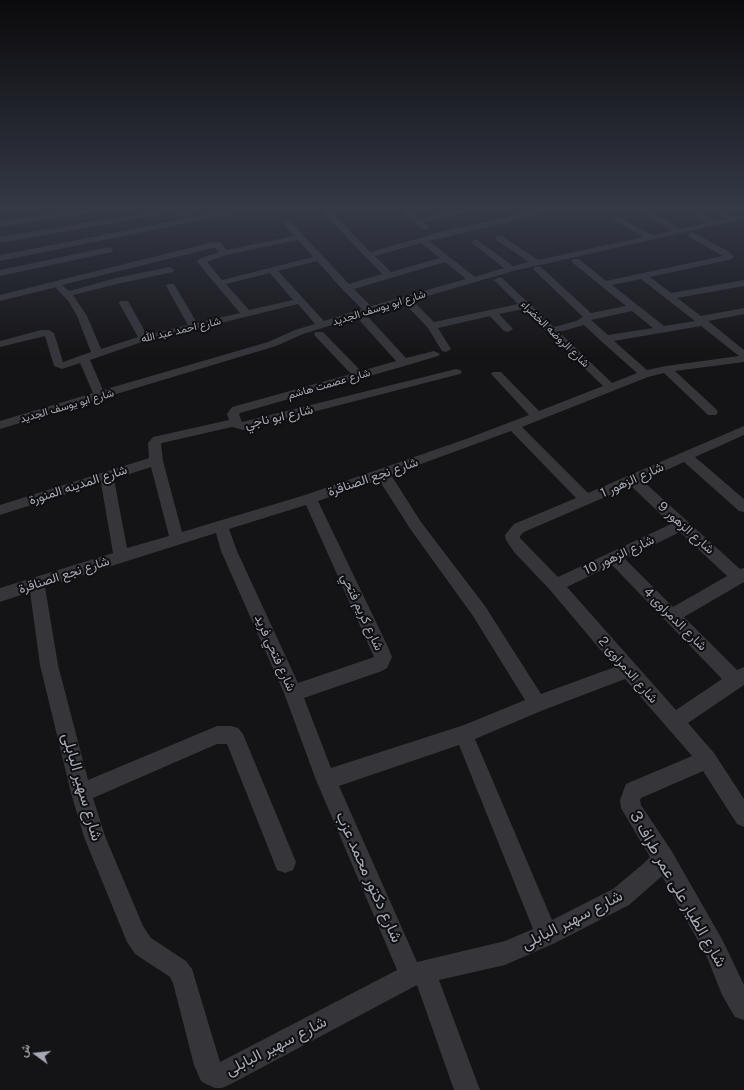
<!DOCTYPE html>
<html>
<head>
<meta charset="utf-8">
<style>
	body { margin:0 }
	#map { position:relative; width:744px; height:1090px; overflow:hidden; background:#141315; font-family:"Public Sans",Vazirmatn,sans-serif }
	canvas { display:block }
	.north { position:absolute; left:16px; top:1034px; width:40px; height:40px; -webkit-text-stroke:3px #0f0e10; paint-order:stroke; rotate:285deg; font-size:11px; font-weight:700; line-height:16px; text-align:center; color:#a5a9b5 }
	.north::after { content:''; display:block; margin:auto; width:14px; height:18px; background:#a5a9b5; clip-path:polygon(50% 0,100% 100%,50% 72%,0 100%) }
</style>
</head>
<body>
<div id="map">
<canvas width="744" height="1090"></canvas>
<div class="north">ش</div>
</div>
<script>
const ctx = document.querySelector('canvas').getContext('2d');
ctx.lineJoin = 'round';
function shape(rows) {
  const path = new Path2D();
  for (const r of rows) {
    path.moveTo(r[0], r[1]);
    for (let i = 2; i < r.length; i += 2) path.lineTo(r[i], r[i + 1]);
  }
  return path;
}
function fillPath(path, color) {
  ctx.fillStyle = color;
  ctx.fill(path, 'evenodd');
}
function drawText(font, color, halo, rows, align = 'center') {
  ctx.font = font + ' "Public Sans",Vazirmatn,sans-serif';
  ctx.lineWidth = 4;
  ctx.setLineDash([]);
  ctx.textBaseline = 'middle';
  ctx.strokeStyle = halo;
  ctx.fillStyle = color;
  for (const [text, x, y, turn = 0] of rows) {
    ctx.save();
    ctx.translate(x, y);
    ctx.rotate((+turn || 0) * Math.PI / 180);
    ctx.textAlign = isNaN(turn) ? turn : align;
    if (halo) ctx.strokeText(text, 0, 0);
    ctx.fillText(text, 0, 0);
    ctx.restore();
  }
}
const minor = shape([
	[89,208,110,208,106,210,0,227,0,221,89,208],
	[239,208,256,208,252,210,0,261,0,255,185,219,181,215,170,213,0,243,0,237,170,209,187,211,192,217,239,208],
	[319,208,328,208,370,252,437,233,545,208,560,208,559,210,429,241,475,277,504,268,473,244,472,242,473,240,476,239,513,266,529,262,496,240,495,238,496,236,502,236,538,260,643,237,613,220,612,218,616,216,652,235,672,231,639,212,638,210,640,208,645,208,680,229,706,223,683,208,693,208,715,221,725,219,709,208,719,208,734,217,744,215,744,219,513,271,373,312,303,334,276,346,0,429,0,421,93,393,80,363,62,369,54,366,45,336,0,347,0,341,41,330,49,330,54,333,63,362,91,352,77,316,69,302,56,288,57,287,0,301,0,295,213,242,221,243,226,250,294,236,284,224,288,221,291,222,349,284,382,274,319,208],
	[298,240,313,257,222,280,207,262,226,255,298,240],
	[421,243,440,258,391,272,375,256,421,243],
	[213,248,215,248,219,252,199,259,197,262,240,313,197,323,174,284,168,284,166,286,188,325,147,335,128,301,120,301,119,303,138,337,101,349,87,316,73,295,117,284,173,272,175,270,170,267,116,278,69,291,62,285,213,248],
	[317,261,343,290,362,309,324,321,278,271,317,261],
	[445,262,466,279,371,306,354,289,445,262],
	[270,273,293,300,249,310,226,284,270,273],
	[298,304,315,324,295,330,268,342,103,390,90,360,139,343,298,304],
	[397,208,406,208,419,218,464,208,479,208,478,210,424,222,429,227,425,230,422,229,397,208],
	[692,232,730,252,734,257,729,260,650,277,671,293,744,280,744,286,677,298,701,316,744,308,744,314,708,321,744,350,744,362,675,371,716,409,718,412,716,415,708,415,664,373,648,377,522,427,588,493,744,426,744,435,695,457,744,499,744,512,739,511,684,462,643,481,740,569,744,568,744,582,684,617,737,670,744,667,744,685,688,723,714,753,744,799,744,827,737,824,703,771,641,798,640,800,641,805,671,850,723,941,744,985,744,1020,735,1017,722,995,707,957,662,876,629,905,555,943,505,965,439,980,480,1090,454,1090,417,985,231,1084,222,1088,215,1088,206,1084,201,1081,194,1065,173,983,170,977,135,954,127,942,84,837,71,793,40,665,30,592,0,602,0,588,113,553,101,483,0,515,0,505,149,458,148,443,153,437,229,420,227,414,232,407,351,374,315,336,314,334,315,332,323,332,361,371,396,361,361,322,360,320,361,318,365,317,369,318,406,358,434,351,440,354,438,356,408,365,240,413,239,414,242,422,456,369,460,370,462,372,460,374,243,430,232,427,162,443,161,444,163,461,182,532,305,495,466,439,529,415,493,376,491,374,493,372,501,372,539,411,603,386,523,309,499,314,513,329,508,332,504,331,490,316,438,328,451,349,446,352,442,351,428,328,407,306,408,304,416,304,434,322,518,304,494,280,499,277,502,278,554,327,576,321,583,317,535,271,533,269,535,267,541,267,591,313,626,306,573,263,571,261,573,259,579,259,606,281,723,256,689,237,688,235,689,233,692,232],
	[641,279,695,321,664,326,612,285,641,279],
	[632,311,653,328,608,335,591,320,632,311],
	[584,325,601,341,637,373,612,383,559,332,584,325],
	[701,326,739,356,666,366,647,370,614,341,701,326],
	[511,431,576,498,514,524,505,535,506,540,514,552,550,590,615,667,541,694,485,606,421,522,391,475,511,431],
	[151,467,169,536,127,548,114,479,151,467],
	[379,480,411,530,473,616,525,700,464,725,331,768,304,698,382,671,387,668,392,657,388,647,318,501,379,480],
	[631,486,671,524,558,577,520,538,520,536,524,532,631,486],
	[306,505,374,657,298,683,237,551,229,529,306,505],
	[680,532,727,576,673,607,625,559,680,532],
	[216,533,221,551,284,693,316,780,397,970,220,1062,192,969,186,961,151,938,143,926,105,836,93,798,217,744,227,744,277,870,285,873,293,870,296,862,243,734,238,728,231,726,217,726,88,780,58,665,45,587,216,533],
	[612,565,722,679,676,710,567,587,612,565],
	[625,679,692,756,626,784,620,800,621,808,650,857,643,864,613,889,552,920,475,739,541,711,625,679],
	[459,745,533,929,505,941,417,962,339,786,459,745],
	[109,247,112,248,113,250,112,252,0,276,0,270,109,247]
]);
const farStreetnames = [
	["شارع ابو يوسف الجديد",379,308,-17],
	["شارع احمد عبد الله",181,330,-13],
	["شارع الروضه الخضراء",555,334,44],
	["شارع عصمت هاشم",329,384,-16],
	["شارع ابو يوسف الجديد",67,406,-16]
];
const streetNames = [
	["شارع ابو ناجي",279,417,-13],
	["شارع نجع الصناقرة",373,477,-19],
	["شارع الزهور 1",632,480,-24],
	["شارع المدينه المنورة",78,485,-18],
	["شارع الزهور 9",686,528,42],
	["شارع الزهور 10",619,555,-25],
	["شارع نجع الصناقرة",64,575,-18],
	["شارع كريم فتحي",362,612,65],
	["شارع الدمراوى 4",675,619,45],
	["شارع فتحي فريد",275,653,66],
	["شارع الدمراوى 2",628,670,49]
];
const nearStreetnames = [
	["شارع سهير البابلى",82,787,74],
	["شارع دكتور محمد عزب",369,877,66],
	["شارع الطيار على عمر طراف 3",678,889,60],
	["شارع سهير البابلى",572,920,-27],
	["شارع سهير البابلى",276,1046,-27]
];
fillPath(minor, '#35353a');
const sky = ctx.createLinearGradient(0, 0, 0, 361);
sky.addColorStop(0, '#0b0a0c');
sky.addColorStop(0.58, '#343946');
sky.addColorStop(1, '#34394600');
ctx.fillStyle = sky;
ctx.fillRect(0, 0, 744, 361);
drawText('11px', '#a5a9b5', '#0f0e10', farStreetnames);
drawText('13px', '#a5a9b5', '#0f0e10', streetNames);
drawText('16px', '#a5a9b5', '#0f0e10', nearStreetnames);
</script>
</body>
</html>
